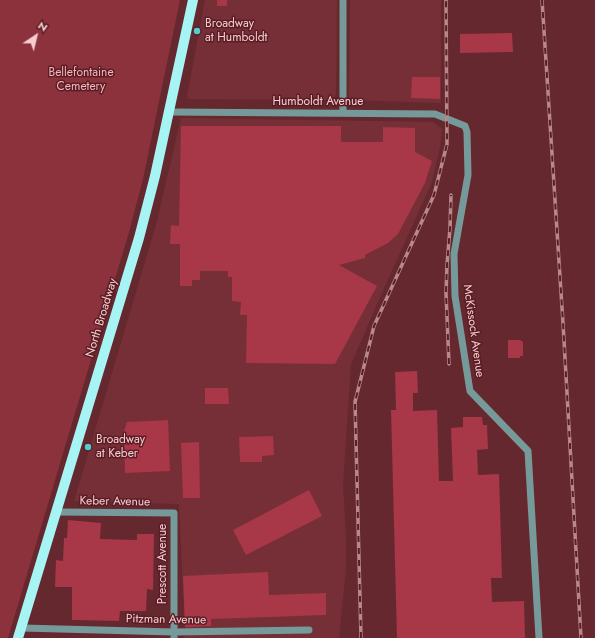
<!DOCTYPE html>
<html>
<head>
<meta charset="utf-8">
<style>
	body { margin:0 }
	#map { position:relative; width:595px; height:638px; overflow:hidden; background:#66282f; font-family:Jost,sans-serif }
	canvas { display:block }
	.north { position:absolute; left:16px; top:16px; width:40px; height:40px; -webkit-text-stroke:3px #5a1d25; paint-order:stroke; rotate:35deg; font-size:11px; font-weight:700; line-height:16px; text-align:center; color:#f6cecf }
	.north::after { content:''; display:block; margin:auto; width:14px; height:18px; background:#f6cecf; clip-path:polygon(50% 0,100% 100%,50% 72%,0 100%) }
</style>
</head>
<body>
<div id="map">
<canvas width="595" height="638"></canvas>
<div class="north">N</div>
</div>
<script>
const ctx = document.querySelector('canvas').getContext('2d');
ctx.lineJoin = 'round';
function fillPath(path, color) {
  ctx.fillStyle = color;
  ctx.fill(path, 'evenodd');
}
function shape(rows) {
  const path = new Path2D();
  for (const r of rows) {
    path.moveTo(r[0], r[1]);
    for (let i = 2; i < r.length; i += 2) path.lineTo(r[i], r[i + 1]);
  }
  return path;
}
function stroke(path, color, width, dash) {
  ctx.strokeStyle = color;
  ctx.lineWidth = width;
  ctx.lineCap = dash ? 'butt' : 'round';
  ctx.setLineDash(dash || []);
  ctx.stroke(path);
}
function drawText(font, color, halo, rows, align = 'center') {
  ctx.font = font + ' Jost,sans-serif';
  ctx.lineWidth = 3;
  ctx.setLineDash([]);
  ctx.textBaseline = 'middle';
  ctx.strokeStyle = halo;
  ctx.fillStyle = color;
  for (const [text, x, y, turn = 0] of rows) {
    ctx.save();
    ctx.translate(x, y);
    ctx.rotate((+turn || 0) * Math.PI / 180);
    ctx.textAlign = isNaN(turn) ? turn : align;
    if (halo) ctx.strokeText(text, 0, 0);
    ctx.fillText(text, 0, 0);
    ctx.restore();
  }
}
const built = shape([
	[205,0,337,0,336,92,334,100,188,99,187,96],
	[350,0,441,0,441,103,349,100],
	[181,118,433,122,442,129,440,147,432,182,381,295,351,364,343,484,346,537,346,569,339,638,184,638,185,630,179,504,74,501,156,225]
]);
const green = shape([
	[0,0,180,0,143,179,129,232,8,638,0,638]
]);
const building = shape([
	[217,0,227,0,227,6,217,6],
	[512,33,513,52,460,53,460,34],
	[412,77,440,77,440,99,411,98],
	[181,126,341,126,341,142,383,142,383,127,415,128,415,152,432,161,425,183,398,234,388,243,365,255,365,258,339,265,377,286,335,364,246,363,247,315,240,315,241,302,232,301,232,277,228,277,228,271,200,271,200,280,192,280,192,286,180,286,180,244,170,244,171,225,179,226],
	[508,340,520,340,523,342,523,356,520,356,520,358,508,358],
	[417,371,418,393,413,393,413,411,437,410,439,481,453,481,451,428,463,427,463,417,482,417,483,425,487,425,488,449,477,450,478,475,499,474,502,578,491,578,492,602,524,601,525,638,397,638,391,410,396,410,395,372],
	[205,388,228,388,229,404,205,404],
	[168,420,170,471,125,473,124,431,127,422],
	[273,436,274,455,262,456,262,462,240,462,239,437],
	[199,442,200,498,183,498,181,443],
	[309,490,322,516,246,555,233,530],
	[68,520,101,523,100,539,137,540,137,534,154,534,153,590,147,589,146,611,120,611,119,621,72,620,72,587,55,587,56,560,63,561,64,538,67,538],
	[268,572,269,595,326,593,326,615,211,619,211,626,185,627,183,576]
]);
const minor = shape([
	[169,112,435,114,465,126,467,132,468,175,454,254,455,296,470,391,528,451,539,638],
	[343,113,343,0],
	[57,512,174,513,174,638],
	[22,628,174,632,309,630]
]);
const major = shape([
	[18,638,139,238,155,176,193,0]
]);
const rail = shape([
	[542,0,563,323,581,638],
	[449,364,446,293,447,265,450,228,451,195],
	[361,638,355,402,374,326,434,195,447,144,446,0]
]);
const markers = [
	[197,31,4,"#52cdce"],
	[88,447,4,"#52cdce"]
];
const poiNames = [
	["Broadway",205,24],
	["at Humboldt",205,38],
	["Broadway",96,440],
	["at Keber",96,454]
];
const parkNames = [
	["Bellefontaine",81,73],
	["Cemetery",81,87]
];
const streetNames = [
	["Humboldt Avenue",318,102],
	["North Broadway",102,318,-73],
	["McKissock Avenue",473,331,82],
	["Keber Avenue",115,502,1],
	["Prescott Avenue",163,564,-90],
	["Pitzman Avenue",166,620,1]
];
fillPath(built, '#762f37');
fillPath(green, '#8b323d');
fillPath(building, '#a83747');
stroke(minor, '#769a9a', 7);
stroke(major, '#a7f4f5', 10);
stroke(rail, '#b9888b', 3.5);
stroke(rail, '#5a1d25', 2, [6]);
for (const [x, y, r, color] of markers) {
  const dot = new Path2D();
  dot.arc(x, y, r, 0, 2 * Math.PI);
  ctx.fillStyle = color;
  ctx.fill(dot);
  stroke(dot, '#5a1d25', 1.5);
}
drawText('12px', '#f6cecf', '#5a1d25', poiNames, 'left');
drawText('12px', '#f4b7b9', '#5a1d25', parkNames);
drawText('12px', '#f6cecf', '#5a1d25', streetNames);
</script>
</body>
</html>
